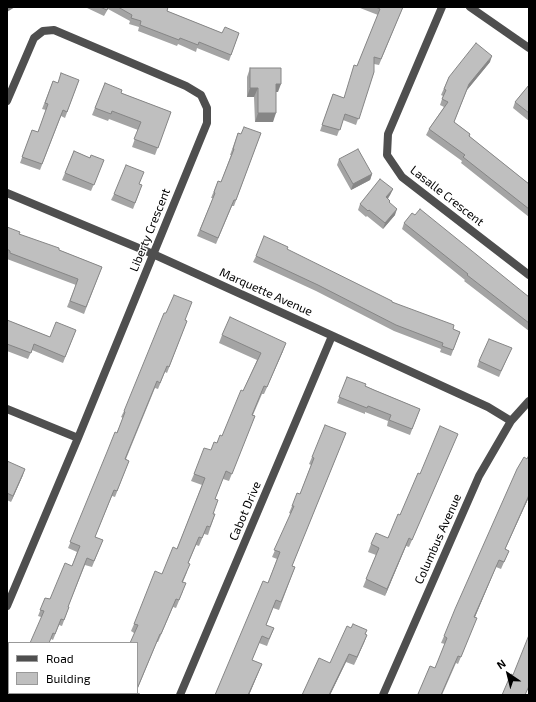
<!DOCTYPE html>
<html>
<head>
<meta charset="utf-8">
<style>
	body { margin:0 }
	#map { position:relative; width:536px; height:702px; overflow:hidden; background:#fff; font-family:"Exo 2",sans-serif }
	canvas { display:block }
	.frame { position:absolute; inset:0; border:8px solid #000; pointer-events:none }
	.legend { position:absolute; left:8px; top:642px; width:130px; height:52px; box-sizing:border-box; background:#fff; border:1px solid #999; margin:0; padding:5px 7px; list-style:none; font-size:12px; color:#000 }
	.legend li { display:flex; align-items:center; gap:8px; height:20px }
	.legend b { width:20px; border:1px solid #999 }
	.north { position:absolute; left:488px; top:654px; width:40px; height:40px; -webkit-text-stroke:3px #fff; paint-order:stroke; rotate:325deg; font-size:11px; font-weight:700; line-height:16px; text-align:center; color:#000 }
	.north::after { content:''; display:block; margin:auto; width:14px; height:18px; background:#000; clip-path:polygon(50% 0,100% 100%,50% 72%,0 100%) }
</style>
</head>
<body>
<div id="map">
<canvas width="536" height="702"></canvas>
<div class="frame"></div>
<ul class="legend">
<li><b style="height:5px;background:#4f4f4f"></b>Road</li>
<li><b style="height:11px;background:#bfbfbf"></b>Building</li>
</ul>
<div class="north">N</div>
</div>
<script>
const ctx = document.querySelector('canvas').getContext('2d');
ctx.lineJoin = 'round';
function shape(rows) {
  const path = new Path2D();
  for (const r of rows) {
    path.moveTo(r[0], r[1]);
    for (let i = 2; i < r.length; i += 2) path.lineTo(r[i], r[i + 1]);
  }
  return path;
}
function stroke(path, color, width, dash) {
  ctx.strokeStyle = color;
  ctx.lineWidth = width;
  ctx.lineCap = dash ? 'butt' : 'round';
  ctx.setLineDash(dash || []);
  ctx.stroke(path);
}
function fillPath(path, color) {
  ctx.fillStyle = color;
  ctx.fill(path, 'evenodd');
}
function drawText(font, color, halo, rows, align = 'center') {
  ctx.font = font + ' "Exo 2",sans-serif';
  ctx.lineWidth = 3;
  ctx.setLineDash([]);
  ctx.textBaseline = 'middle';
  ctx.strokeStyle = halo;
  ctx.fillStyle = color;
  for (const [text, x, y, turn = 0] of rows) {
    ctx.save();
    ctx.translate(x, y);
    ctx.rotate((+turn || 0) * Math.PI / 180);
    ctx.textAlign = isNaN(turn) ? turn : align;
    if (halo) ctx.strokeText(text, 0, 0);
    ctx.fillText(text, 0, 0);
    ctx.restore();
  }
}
const minor = shape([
	[442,7,388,134,387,155,402,177,529,275],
	[470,7,529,48],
	[7,101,34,38,43,31,54,30,186,86,201,95,207,108,207,123,78,438,7,606],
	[7,193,153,254,311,326,488,407,511,421],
	[7,409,78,438],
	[180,695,332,336],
	[383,695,479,476,511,421,529,401]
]);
const wall = shape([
	[85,7,168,7,167,11,222,33,239,33,229,61,197,48,196,52,178,44,177,46,138,31,139,27,129,24,130,21,108,9,104,16],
	[361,7,403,7,379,65,374,64,374,72,356,125,343,120,337,136,320,131,333,94,344,98,378,15,360,8],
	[490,62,467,90,454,122,470,134,470,137,529,184,529,217,461,163,462,161,426,135,429,129,444,107,440,105,443,96,441,95,449,77],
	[250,68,278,92,276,92,273,122,255,122,254,97,247,97,247,77],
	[79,80,65,118,61,116,40,170,20,163,32,130,38,132,46,110,42,109,53,81,58,83],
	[105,83,121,93,171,112,155,155,132,147,138,130,109,119,108,121,92,115],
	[529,85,529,121,513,108,515,102],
	[238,133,241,134,261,133,234,206,232,206,216,244,197,236,213,198,211,198,218,181,221,182,231,155,230,155],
	[74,151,90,158,104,160,91,191,62,180],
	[339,159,372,174,370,180,351,190,337,165],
	[139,184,140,191,133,209,111,200,114,194],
	[393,189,388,199,390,201,389,203,395,215,383,229,367,216,366,217,358,210,360,204],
	[404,223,529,297,529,331,464,281,465,280,402,229],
	[7,227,19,234,102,267,84,314,67,307,76,285,7,259,8,257,7,256],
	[287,250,392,302,460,332,451,356,440,352,441,349,394,331,316,291,253,262,256,256],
	[7,320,50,337,76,330,63,363,32,350,28,359,7,351],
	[185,320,187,321,167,373,165,372,158,389,155,388,126,459,129,461,115,497,112,496,95,537,103,540,92,567,85,565,68,607,69,607,62,626,59,625,53,640,51,639,41,617,38,616,45,598,50,599,72,566,77,552,68,548,123,418,121,417,124,411],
	[222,335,283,351,264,394,262,394,253,415,255,416,229,481,223,479,215,499,213,514,215,514,208,535,204,534,199,546,196,545,188,564,187,572,183,582,183,591,176,608,173,607,158,642,157,642,137,690,137,643,134,633,131,631,134,624,162,574,177,549,202,485,191,481,194,474,222,436,243,391,257,360,219,343],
	[509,354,499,377,477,367,479,361],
	[347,377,365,386,420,409,410,435,387,426,388,421,365,412,365,414,337,403],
	[346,433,292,566,295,567,279,610,273,608,266,625,274,628,267,646,259,643,252,660,262,664,249,695,215,695,268,583,277,559,272,557,291,514,289,513,292,506,300,494,311,465,309,464,312,457],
	[455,441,409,547,406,546,385,596,363,587,376,555,368,552,371,544,388,538,400,515,420,474],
	[7,461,23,475,11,502,7,500],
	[529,497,505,549,509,551,501,569,496,567,475,617,474,625,458,664,456,663,442,695,418,695,430,666,435,668,445,644,441,643,444,636],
	[367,630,365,634,367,635,354,665,346,662,330,695,302,695,330,663]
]);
const shadedWall = shape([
	[7,7,15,7,7,12],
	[492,56,490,62,467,90,469,84],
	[276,84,281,84,278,92,273,92],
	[250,88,258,88,254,97,247,97],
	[258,113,276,113,273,122,255,122],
	[372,174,370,180,351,190,353,184],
	[393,189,390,195,384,203,386,197],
	[397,209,395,215,383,229,385,223],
	[286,343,283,351,264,394,267,387],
	[25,469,23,475,11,502,13,496],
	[529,495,529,497,502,556,505,549],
	[409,538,406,546,385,596,387,589],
	[499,560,496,567,472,624,474,617],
	[367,635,364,643,354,665,357,657],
	[349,654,346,662,330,695,329,695],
	[262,664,249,695,248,695]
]);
const building = shape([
	[100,7,108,7,107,10,100,7],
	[118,7,168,7,167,11,222,33,225,27,239,33,231,55,199,42,198,45,180,38,179,40,140,25,141,21,131,18,132,15,118,7],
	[376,7,403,7,381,59,374,57,374,72,359,119,345,114,340,130,322,125,333,94,344,98,354,65,357,66,380,9,376,7],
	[476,43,492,56,469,84,454,122,470,134,469,136,529,184,529,209,463,157,465,155,429,129,448,102,442,99,446,90,444,89,449,77,476,43],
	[250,68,281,68,281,84,276,84,276,113,258,113,258,88,250,88,250,68],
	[61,73,79,80,67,112,63,110,42,164,22,157,32,130,38,132,48,104,45,103,53,81,58,83,61,73],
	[105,83,122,90,121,93,171,112,158,148,134,139,141,122,112,111,111,114,95,108,105,83],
	[529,85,529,113,515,102,529,85],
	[244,127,261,133,236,200,234,200,218,238,200,230,215,193,214,192,218,181,221,182,234,149,233,149,238,133,241,134,244,127],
	[358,149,372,174,353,184,339,159,358,149],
	[74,151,90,158,91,155,104,160,94,185,65,173,74,151],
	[126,165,144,172,139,184,142,185,135,203,114,194,126,165],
	[380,179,393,189,386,197,390,201,389,202,397,209,385,223,369,210,368,211,360,204,380,179],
	[420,209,529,297,529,323,467,275,468,274,404,223,412,213,415,215,420,209],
	[7,227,20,232,19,234,59,248,59,250,102,267,86,307,70,301,78,279,10,253,10,251,7,249,7,227],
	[264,236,288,247,287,249,392,301,392,302,454,325,453,329,460,332,453,350,442,346,443,343,396,325,318,285,256,256,264,236],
	[174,295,192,302,185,320,187,321,169,367,167,366,160,383,157,381,125,459,129,461,117,491,114,490,95,537,103,540,94,561,87,558,68,607,69,607,64,620,61,619,55,634,53,633,49,643,30,643,44,611,40,610,45,598,50,599,65,563,72,566,80,546,70,542,107,452,115,432,117,433,125,412,124,411,164,313,166,313,174,295],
	[230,317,286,343,267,387,264,386,252,415,255,416,232,474,226,471,215,499,218,500,213,514,215,514,210,527,207,526,202,538,199,537,188,563,190,564,182,582,186,583,179,600,176,599,161,634,160,634,137,689,137,643,130,643,138,625,134,624,155,571,162,574,173,547,177,549,205,478,194,474,204,448,211,450,214,442,217,443,220,435,222,436,241,390,243,391,261,353,222,335,230,317],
	[7,320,50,337,56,322,76,330,65,357,34,344,31,353,7,344,7,320],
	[489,339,512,348,501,371,479,361,489,339],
	[347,377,366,384,365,386,374,390,420,409,412,429,389,420,391,415,368,406,367,408,339,397,347,377],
	[325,425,346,433,292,566,295,567,281,602,276,600,266,625,274,628,269,639,262,636,252,660,262,664,248,695,215,695,263,581,268,583,280,552,274,550,294,506,292,506,297,493,300,494,314,458,312,457,325,425],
	[440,426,458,434,412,540,409,538,387,589,366,579,379,548,371,544,376,533,388,538,398,514,400,515,418,473,420,474,440,426],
	[529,455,529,495,505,549,509,551,504,562,499,560,474,617,477,618,461,657,458,656,441,695,420,695,418,694,430,666,435,668,447,638,444,636,455,609,517,469,524,457,527,459,529,455],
	[7,461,25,469,13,496,7,493,7,461],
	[353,624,367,630,365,634,367,635,357,657,349,654,329,695,302,695,319,658,330,663,347,626,351,628,353,624],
	[529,635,529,686,525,695,502,695,511,674,513,675,529,635],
	[9,691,9,693,30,693,29,695,7,695,9,691],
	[101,693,136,693,140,694,139,695,100,695,101,693]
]);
const streetNames = [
	["Lasalle Crescent",447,196,38],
	["Liberty Crescent",150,230,-68],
	["Marquette Avenue",266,292,24],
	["Cabot Drive",245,511,-67],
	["Columbus Avenue",438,539,-66]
];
stroke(minor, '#4f4f4f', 8);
fillPath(wall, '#a4a4a4');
fillPath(shadedWall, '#868686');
fillPath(building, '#bfbfbf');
stroke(building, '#868686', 1);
drawText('12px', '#000', '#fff', streetNames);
</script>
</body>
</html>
